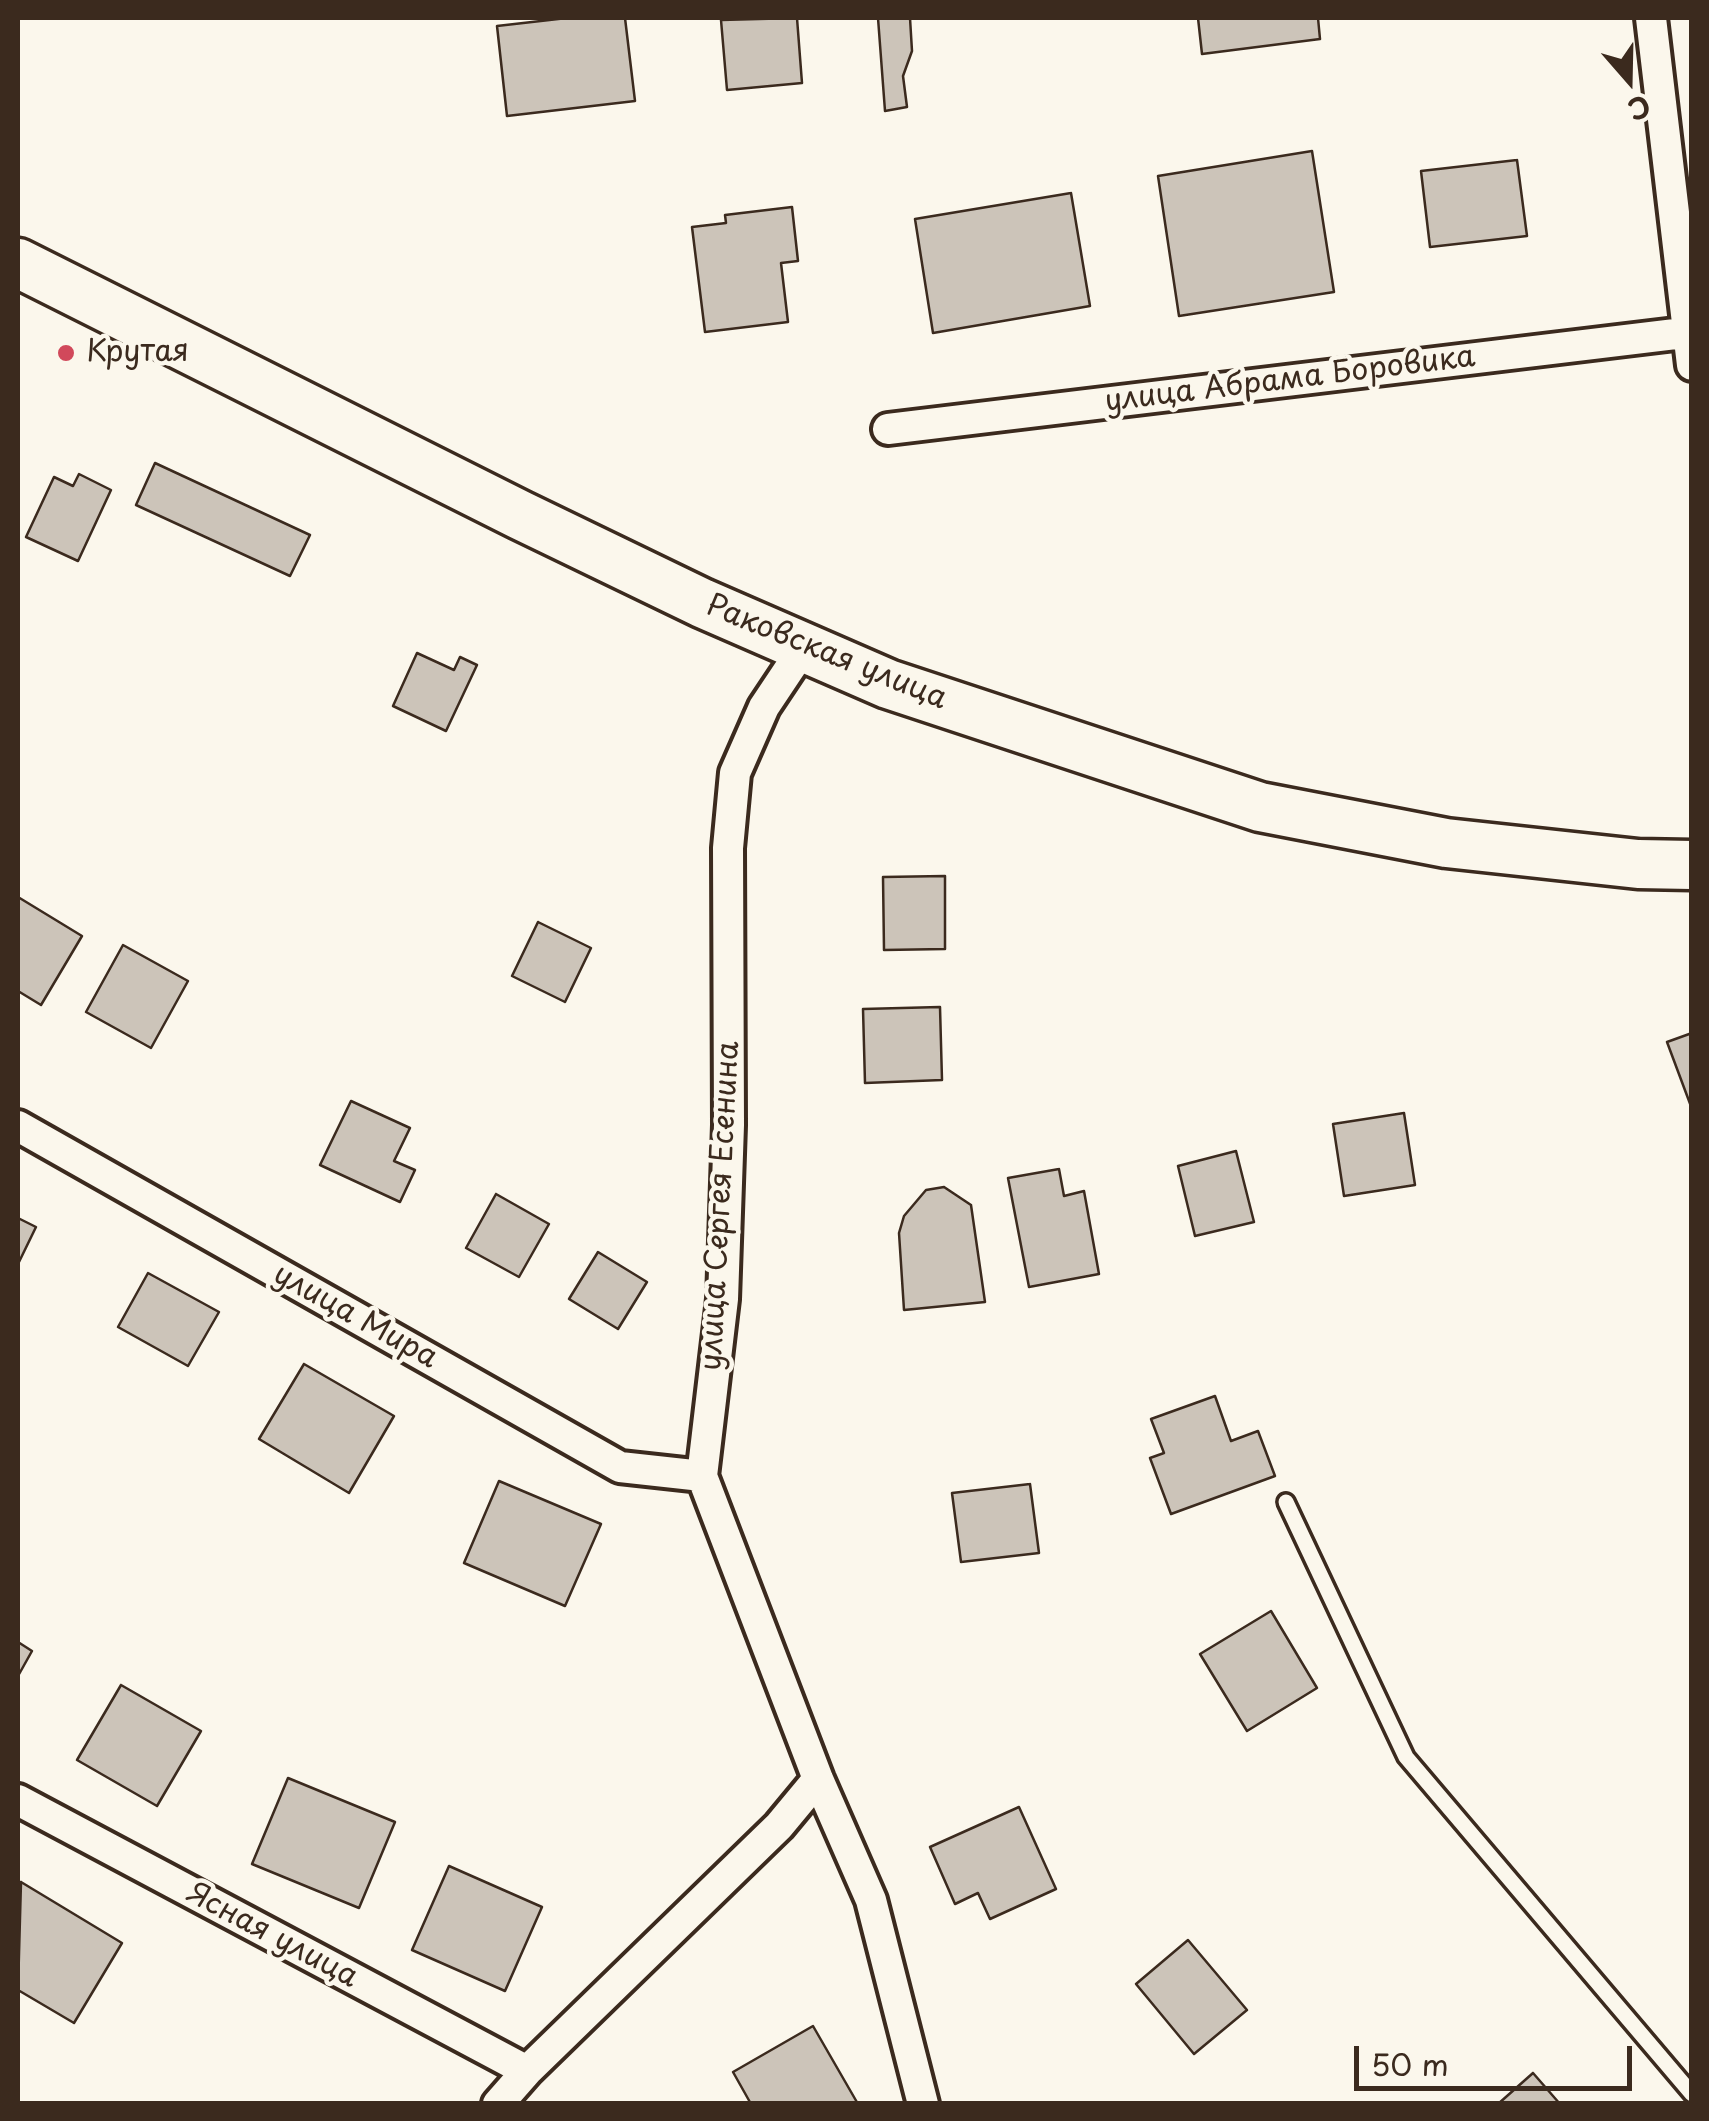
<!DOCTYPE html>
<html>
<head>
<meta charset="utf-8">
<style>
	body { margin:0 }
	#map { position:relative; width:1709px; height:2121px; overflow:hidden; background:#fbf7ec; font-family:"Playpen Sans",sans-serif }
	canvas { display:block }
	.frame { position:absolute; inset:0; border:20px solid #3b2a1e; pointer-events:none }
	.north { position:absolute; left:1579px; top:30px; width:100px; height:100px; -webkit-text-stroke:8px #fbf7ec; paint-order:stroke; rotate:160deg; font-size:28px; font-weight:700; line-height:40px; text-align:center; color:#3b2a1e }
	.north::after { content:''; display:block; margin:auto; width:35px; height:45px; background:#3b2a1e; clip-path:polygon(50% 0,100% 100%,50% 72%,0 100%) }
	.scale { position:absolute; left:1354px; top:2046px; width:278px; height:45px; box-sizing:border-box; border:5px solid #3b2a1e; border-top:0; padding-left:12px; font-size:30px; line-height:35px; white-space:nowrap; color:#3b2a1e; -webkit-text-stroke:8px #fbf7ec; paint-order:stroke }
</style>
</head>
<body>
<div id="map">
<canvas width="1709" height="2121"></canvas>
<div class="frame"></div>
<div class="north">С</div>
<div class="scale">50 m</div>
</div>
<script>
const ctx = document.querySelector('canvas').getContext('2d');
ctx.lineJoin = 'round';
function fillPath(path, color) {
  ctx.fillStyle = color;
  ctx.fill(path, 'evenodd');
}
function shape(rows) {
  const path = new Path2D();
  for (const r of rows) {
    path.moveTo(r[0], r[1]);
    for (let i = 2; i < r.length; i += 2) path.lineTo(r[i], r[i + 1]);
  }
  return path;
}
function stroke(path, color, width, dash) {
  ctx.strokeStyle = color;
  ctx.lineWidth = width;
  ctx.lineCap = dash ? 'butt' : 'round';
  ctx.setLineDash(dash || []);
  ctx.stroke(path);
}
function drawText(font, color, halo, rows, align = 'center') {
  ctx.font = font + ' "Playpen Sans",sans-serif';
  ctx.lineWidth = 9;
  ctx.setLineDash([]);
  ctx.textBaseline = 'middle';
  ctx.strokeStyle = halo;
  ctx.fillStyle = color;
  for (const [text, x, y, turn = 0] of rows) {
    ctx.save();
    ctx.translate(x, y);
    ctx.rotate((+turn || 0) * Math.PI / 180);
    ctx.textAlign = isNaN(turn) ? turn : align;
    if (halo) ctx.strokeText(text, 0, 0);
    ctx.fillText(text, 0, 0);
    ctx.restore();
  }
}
const building = shape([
	[567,18,625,18,635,101,507,116,497,26,567,18],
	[797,18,802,83,727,90,721,20,797,18],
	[878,18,910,18,912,51,903,76,907,107,885,111,878,18],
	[1198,18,1318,18,1320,39,1202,54,1198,18],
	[1312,151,1334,292,1179,316,1158,176,1312,151],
	[1517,160,1527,236,1430,247,1421,171,1517,160],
	[1071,193,1090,306,933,333,915,219,1071,193],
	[792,207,798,261,781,263,788,322,705,332,692,227,726,223,725,215,792,207],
	[155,463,310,535,290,576,136,505,155,463],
	[79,474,111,490,78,561,26,537,54,477,73,486,79,474],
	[417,653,454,670,460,657,477,665,446,731,393,706,417,653],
	[945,876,945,949,884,950,883,877,945,876],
	[18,897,82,936,41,1005,18,991,18,897],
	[538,922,591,948,565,1002,512,976,538,922],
	[123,945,188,981,151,1048,86,1012,123,945],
	[940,1007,942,1080,865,1083,863,1009,940,1007],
	[1692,1033,1692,1109,1667,1042,1692,1033],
	[351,1101,410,1128,394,1161,415,1170,400,1202,320,1165,351,1101],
	[1404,1113,1415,1185,1344,1196,1333,1124,1404,1113],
	[1236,1151,1254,1222,1195,1236,1178,1166,1236,1151],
	[1059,1169,1064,1196,1084,1191,1099,1274,1029,1287,1008,1178,1059,1169],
	[944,1187,971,1205,985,1302,904,1310,899,1233,904,1216,926,1190,944,1187],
	[496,1194,549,1224,519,1277,466,1248,496,1194],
	[18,1218,36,1227,18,1264,18,1218],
	[598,1252,647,1282,618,1329,569,1299,598,1252],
	[148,1273,219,1312,188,1366,118,1327,148,1273],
	[304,1364,394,1416,349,1493,259,1439,304,1364],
	[1215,1396,1231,1441,1258,1431,1275,1476,1171,1514,1150,1458,1164,1453,1151,1419,1215,1396],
	[499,1481,601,1524,565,1606,464,1563,499,1481],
	[1030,1484,1039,1553,961,1562,952,1493,1030,1484],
	[1271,1611,1317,1688,1247,1731,1200,1654,1271,1611],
	[18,1642,32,1651,18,1676,18,1642],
	[121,1685,201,1731,157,1806,77,1760,121,1685],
	[288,1778,395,1822,359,1908,252,1864,288,1778],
	[1019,1807,1056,1889,990,1919,978,1893,955,1904,930,1847,1019,1807],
	[449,1866,542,1907,505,1991,412,1950,449,1866],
	[21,1882,122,1943,74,2023,18,1990,21,1882],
	[1188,1940,1247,2010,1194,2054,1136,1984,1188,1940],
	[813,2026,858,2104,751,2104,733,2072,813,2026],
	[1533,2073,1560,2104,1498,2104,1533,2073]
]);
const service = shape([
	[1286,1502,1406,1757,1692,2094]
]);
const minor = shape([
	[1651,18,1692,365],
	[888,429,1692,332],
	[804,647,764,707,735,773,728,848,729,1125,723,1299,702,1476,818,1779,871,1900,923,2104],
	[18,1126,620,1467,702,1476],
	[18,1800,527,2071,779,1826,818,1779],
	[498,2104,527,2071]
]);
const primary = shape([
	[18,263,520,515,702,603,888,684,1260,807,1446,843,1638,864,1692,865]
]);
const markers = [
	[66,353,10,"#d1495b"]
];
const poiNames = [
	["Крутая",86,353]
];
const streetNames = [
	["улица Абрама Боровика",1290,380,-7],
	["Раковская улица",826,653,22],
	["улица Сергея Есенина",721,1206,-87],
	["улица Мира",355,1317,29],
	["Ясная улица",272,1936,28]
];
fillPath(building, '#ccc4b9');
stroke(building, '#3b2a1e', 2.5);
stroke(service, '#3b2a1e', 22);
stroke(minor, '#3b2a1e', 38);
stroke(primary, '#3b2a1e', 55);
stroke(service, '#fbf7ec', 15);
stroke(minor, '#fbf7ec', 30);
stroke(primary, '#fbf7ec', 48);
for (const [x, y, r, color] of markers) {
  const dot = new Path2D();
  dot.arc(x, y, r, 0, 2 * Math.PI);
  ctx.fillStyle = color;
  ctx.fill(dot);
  stroke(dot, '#fbf7ec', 4);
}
drawText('30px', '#3b2a1e', '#fbf7ec', poiNames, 'left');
drawText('30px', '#3b2a1e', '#fbf7ec', streetNames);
</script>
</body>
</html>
